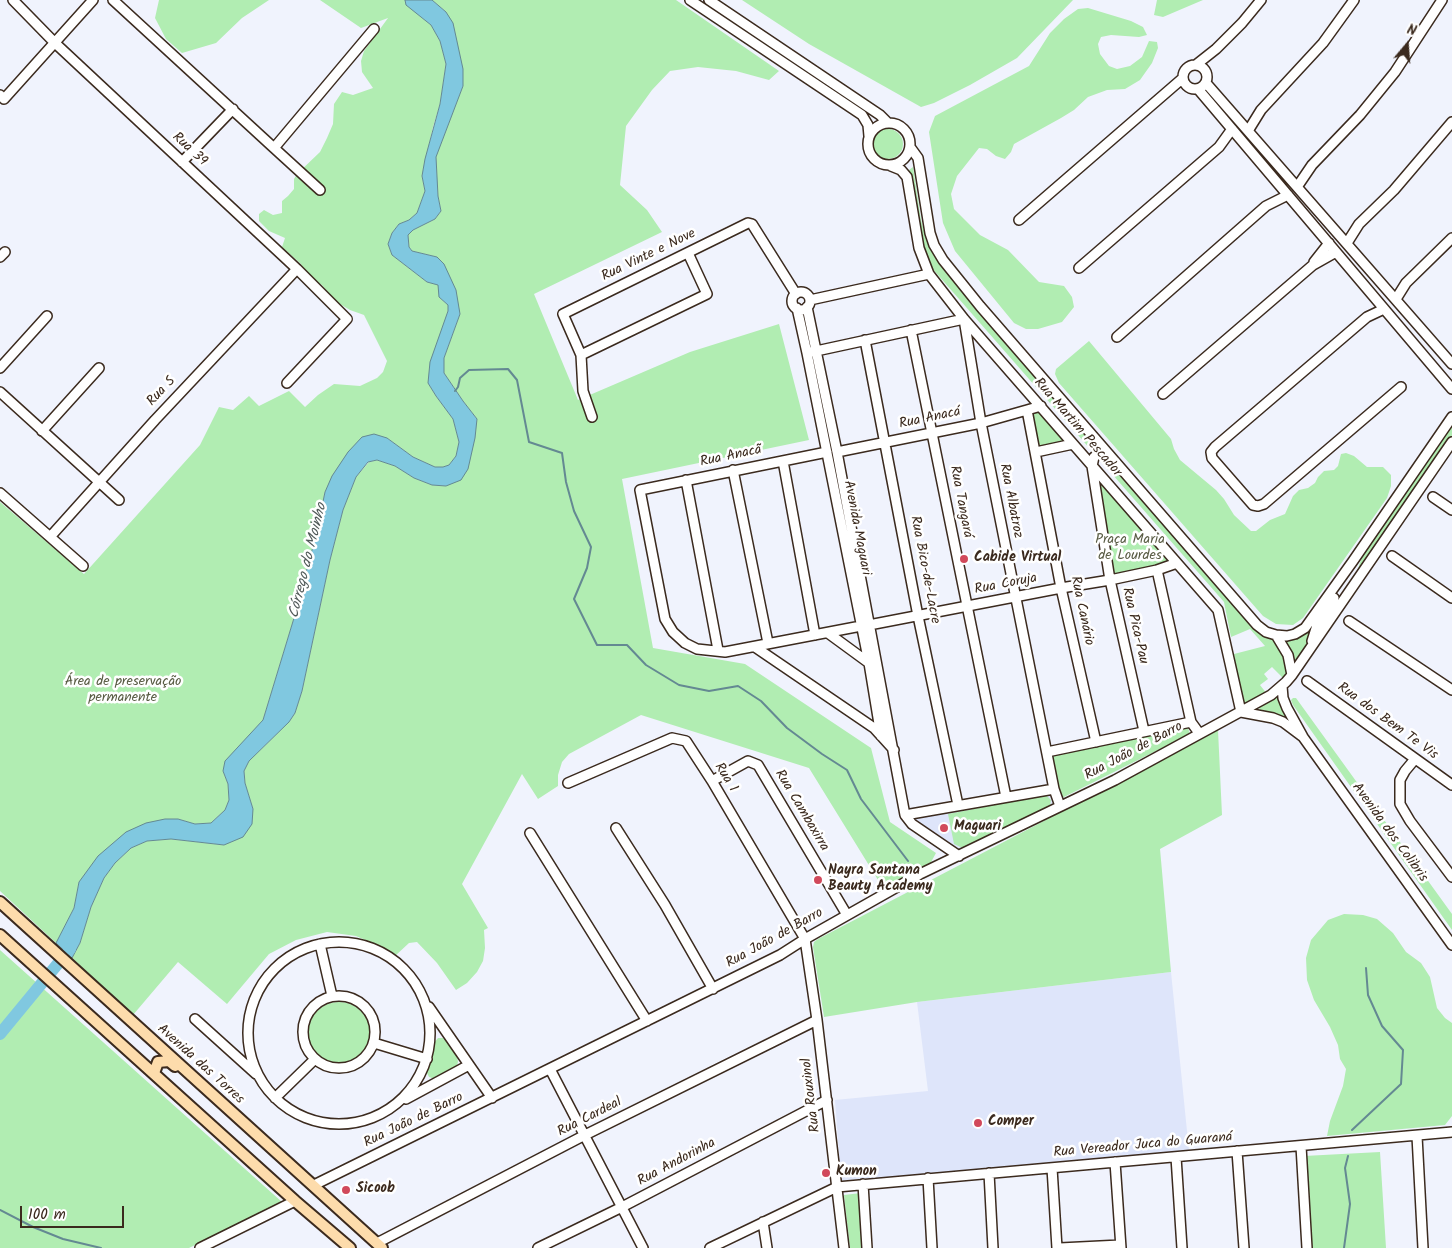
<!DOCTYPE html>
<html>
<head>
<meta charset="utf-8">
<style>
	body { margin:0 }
	#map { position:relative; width:1452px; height:1248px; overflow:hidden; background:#f0f3fd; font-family:Kalam,sans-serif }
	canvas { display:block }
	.north { position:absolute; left:1382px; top:20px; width:50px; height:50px; -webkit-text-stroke:4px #fff; paint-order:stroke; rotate:18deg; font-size:14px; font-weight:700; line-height:20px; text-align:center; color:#3b2a1e }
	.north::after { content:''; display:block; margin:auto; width:18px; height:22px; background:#3b2a1e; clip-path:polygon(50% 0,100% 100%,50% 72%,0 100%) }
	.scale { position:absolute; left:20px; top:1206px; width:104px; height:22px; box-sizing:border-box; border:2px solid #3b2a1e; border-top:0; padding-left:6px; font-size:15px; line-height:18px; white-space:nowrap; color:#3b2a1e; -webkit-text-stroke:4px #fff; paint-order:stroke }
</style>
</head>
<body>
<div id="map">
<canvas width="1452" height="1248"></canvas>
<div class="north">N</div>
<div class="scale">100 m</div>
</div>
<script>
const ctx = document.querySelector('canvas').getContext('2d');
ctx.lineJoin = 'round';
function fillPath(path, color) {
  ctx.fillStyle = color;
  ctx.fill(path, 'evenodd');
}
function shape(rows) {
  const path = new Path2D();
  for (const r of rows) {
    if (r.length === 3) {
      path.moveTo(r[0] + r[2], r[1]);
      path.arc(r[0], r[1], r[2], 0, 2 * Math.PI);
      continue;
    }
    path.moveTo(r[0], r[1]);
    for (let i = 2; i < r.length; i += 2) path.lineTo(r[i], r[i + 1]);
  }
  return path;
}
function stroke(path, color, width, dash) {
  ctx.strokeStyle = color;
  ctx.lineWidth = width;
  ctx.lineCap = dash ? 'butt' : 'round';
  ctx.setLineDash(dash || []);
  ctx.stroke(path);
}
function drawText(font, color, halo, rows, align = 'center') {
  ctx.font = font + ' Kalam,sans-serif';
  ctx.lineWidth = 5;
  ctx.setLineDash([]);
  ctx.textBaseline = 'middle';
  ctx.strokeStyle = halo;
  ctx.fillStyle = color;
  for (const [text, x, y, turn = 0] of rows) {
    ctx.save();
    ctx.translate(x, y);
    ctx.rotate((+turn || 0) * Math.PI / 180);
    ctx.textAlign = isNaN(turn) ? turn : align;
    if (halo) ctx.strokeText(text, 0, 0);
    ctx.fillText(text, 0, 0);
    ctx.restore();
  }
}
const built = shape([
	[1052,792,1055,805,963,851,912,818],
	[1171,972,1189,1151,841,1181,835,1100,928,1091,917,1002]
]);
const green = shape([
	[159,0,269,0,242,18,216,43,182,53,166,39,155,18],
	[320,0,405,0,407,5,431,25,440,41,446,64,440,104,433,127,422,176,425,191,417,213,409,220,399,224,392,233,388,244,392,255,427,282,439,285,439,297,448,305,448,311,428,383,436,396,453,419,459,442,456,456,449,465,443,467,435,467,413,457,387,438,325,492,316,535,294,618,263,720,223,771,228,784,229,800,225,810,211,823,195,824,178,819,165,819,79,882,74,908,56,943,0,891,0,502,84,574,200,445,219,407,233,410,249,396,259,406,289,391,305,407,318,395,334,384,360,386,377,378,383,372,387,361,364,315,350,310,335,301,322,285,304,274,301,264,282,247,285,238,269,231,259,221,259,214,264,210,273,215,282,213,282,201,288,196,294,189,294,179,297,174,320,152,327,138,333,124,334,104,342,92,353,95,373,88,362,72,361,61,364,51,388,18,361,28],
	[432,0,676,0,779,71,769,80,736,71,698,67,670,71,652,90,626,126,620,185,647,210,662,232,534,294,578,400,690,352,779,324,809,440,622,479,653,648,745,664,871,748,890,822,936,853,930,864,883,888,809,768,641,715,569,754,562,762,558,775,558,786,538,799,522,774,462,884,488,928,484,930,485,948,483,961,477,972,467,983,456,990,437,963,417,942,409,943,395,956,379,946,356,936,327,932,296,940,269,954,227,1004,178,962,133,1015,72,958,80,943,91,907,104,878,115,863,131,848,147,841,171,839,224,845,253,809,245,783,244,771,249,761,289,722,295,713,302,691,330,560,343,510,356,477,369,462,377,460,395,466,414,478,432,485,446,486,477,419,463,401,444,373,444,358,460,314,437,257,412,251,409,247,408,235,413,230,435,219,441,211,438,196,435,157,463,86,446,12],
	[742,0,1073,0,1017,58,970,85,934,103,921,107,809,44],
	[1157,0,1203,0,1163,17,1154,15],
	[1088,8,1131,21,1143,27,1147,35,1139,37,1111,35,1101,37,1098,44,1100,54,1109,66,1117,69,1130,66,1142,57,1149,41,1157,42,1158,48,1152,63,1140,80,1125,89,1107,90,1088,97,1074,110,1061,118,1014,144,1011,152,1005,159,996,156,987,149,979,148,957,176,951,194,954,209,980,235,1008,250,1039,282,1064,286,1072,297,1074,307,1062,322,1038,329,1026,329,1014,323,955,251,943,223,929,132,935,116,1029,66,1050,33,1064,19,1078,9],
	[888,144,15],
	[913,167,921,220,927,241,935,256,1254,626,1271,638,1279,640,1309,628,1311,632,1307,647,1284,679,1272,667,1264,674,1268,679,1260,685,1267,694,1242,707,1234,654,1265,646,1250,629,1231,637,1224,602,931,267,925,254,918,227,913,177,909,170],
	[1089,341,1171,439,1174,449,1180,460,1216,490,1224,499,1234,515,1251,531,1256,531,1270,520,1285,514,1293,496,1299,490,1308,488,1315,483,1318,477,1324,471,1334,470,1338,466,1341,454,1346,453,1354,456,1367,467,1383,467,1391,475,1391,486,1387,498,1303,618,1293,625,1276,624,1263,616,1059,383,1055,374,1056,369],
	[1038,410,1068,441,1038,448,1032,412],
	[1452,426,1452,438,1355,577,1362,557],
	[1093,468,1176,563,1110,579],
	[1279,696,1296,728,1260,710,1259,707],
	[1293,698,1296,698,1452,914,1452,930,1293,705,1291,700],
	[1188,728,1190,734,1060,799,1051,757,1054,753],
	[1218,730,1222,815,1160,849,1171,972,917,1002,824,1017,813,947,814,942,818,939],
	[1046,795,1051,800,1050,806,965,849,954,844,948,814],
	[1344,914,1363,915,1377,919,1393,933,1406,952,1421,963,1430,977,1437,1008,1445,1018,1452,1023,1452,1116,1445,1125,1327,1136,1330,1121,1343,1086,1346,1069,1340,1059,1338,1045,1330,1027,1314,1000,1307,980,1306,958,1311,940,1328,920],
	[0,950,282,1202,189,1248,0,1248],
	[339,1033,31],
	[438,1038,443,1038,448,1041,457,1056,458,1062,456,1068,435,1079,429,1077,426,1071,433,1044],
	[1380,1152,1386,1248,1309,1248,1304,1156],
	[861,1193,865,1248,850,1248,844,1195]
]);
const water = shape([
	[405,0,432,0,446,12,453,23,463,69,463,86,436,157,438,196,441,211,435,219,413,230,408,235,409,247,412,251,437,257,444,264,456,290,460,314,444,358,444,373,463,401,477,419,475,438,468,469,461,480,446,486,432,485,414,478,395,466,377,460,368,462,356,477,343,510,330,560,302,691,295,713,289,722,249,761,244,771,245,783,253,809,252,824,243,837,224,845,171,839,147,841,131,848,115,863,104,878,91,907,80,943,72,958,56,943,74,908,79,882,98,856,126,832,146,823,165,819,178,819,195,824,211,823,225,810,229,800,228,784,223,771,225,761,263,720,294,618,316,535,325,492,332,476,348,452,362,437,374,434,387,438,413,457,435,467,443,467,449,465,456,456,459,442,453,419,436,396,428,383,430,362,448,311,448,305,439,297,438,285,427,282,392,255,388,244,392,233,399,224,409,220,417,213,425,191,422,176,425,159,440,104,446,64,440,41,431,25,406,5,405,0]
]);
const stream = shape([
	[455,391,458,387,460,378,469,370,508,369,517,380,529,442,562,453,566,482,574,511,591,547,587,568,574,599,597,645,627,645,646,665,679,685,709,691,738,686,761,701,787,728,822,754,847,770,861,799,908,861],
	[1352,1130,1401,1084,1403,1050,1382,1026,1368,995,1366,968],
	[0,1210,33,1227,63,1239,101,1248],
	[1344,1248,1350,1204,1345,1168,1348,1156]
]);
const river = shape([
	[0,1034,70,949]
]);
const minor = shape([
	[13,0,55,43,297,269,347,319,287,383],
	[113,0,274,148,374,29],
	[690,0,862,115,868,125,869,136],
	[709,0,880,115,888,123],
	[1197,64,1216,49,1242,23,1261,0],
	[1195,77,12],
	[1206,83,1452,364],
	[1198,89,1452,389],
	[0,95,4,99,93,0],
	[889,144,21],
	[1248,131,1261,110,1323,43,1354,0],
	[910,147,918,158,930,233,934,245,943,260,980,306,1257,625,1266,632,1276,635,1287,636,1295,634,1305,628,1353,561,1452,417],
	[274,148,320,190],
	[182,162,233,109],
	[891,166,901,170,907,177,919,248,929,274,964,319,1218,610,1241,712,1273,718,1283,722,1303,737],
	[1297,187,1312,165,1360,115,1395,72,1442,0],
	[1019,220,1183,78],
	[1347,243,1359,224,1394,190,1452,122],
	[0,257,5,252],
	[1314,262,1329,243],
	[1079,268,1219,147,1232,129],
	[801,301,9],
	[1396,299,1406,283,1452,238],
	[810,300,929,274],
	[807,307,837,452,905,815,912,824,959,856],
	[797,308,807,353,869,663,881,736],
	[1384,309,1367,317,1215,447,1211,452,1212,458,1253,505,1258,506,1264,504,1401,387],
	[911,330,1006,797],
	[1117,337,1266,206,1288,195],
	[865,340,918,616,958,805],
	[807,353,964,319,981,423,1054,789,1060,806],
	[581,355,707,294,688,253],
	[0,368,47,316],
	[0,392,119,500],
	[1163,394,1313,265,1336,252],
	[1041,406,1027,410,1061,588,1096,742],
	[592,417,583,391,581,355,563,314,748,223,752,224,796,294],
	[42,431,99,368],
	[827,452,640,490,665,619,673,632,685,643,697,649,725,652,861,626],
	[837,452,981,423,1027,410],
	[1036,452,1073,444],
	[1109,455,1105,452,1099,454,1094,457,1092,466,1110,580,1144,731],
	[783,461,815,635],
	[733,470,768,643],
	[686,480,718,650],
	[0,493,83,566],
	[1433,497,1452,510],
	[50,537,155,420,297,269],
	[1392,556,1452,598],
	[1157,570,1191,722,1199,733],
	[1349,621,1452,690],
	[869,625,1061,588,1110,580,1157,570,1177,563],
	[828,633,869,663],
	[1276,635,1288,655,1292,675],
	[1312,641,1318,622,1334,598],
	[755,647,874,728,894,750],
	[1307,681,1452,785],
	[1282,686,1283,698,1287,708,1303,737,1452,945],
	[1047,752,1191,722],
	[1415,759,1405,771,1400,780,1400,804,1410,821,1452,877],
	[712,781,748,761,758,765,847,915],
	[568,783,672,738,686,741,712,781,805,939,817,1020,844,1248],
	[905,815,1054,789],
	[616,828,665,905,713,989],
	[530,833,647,1021],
	[339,1033,91],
	[320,944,332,996],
	[339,1032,36],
	[429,1007,492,1098],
	[195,1019,256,1074],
	[374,1043,427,1059],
	[550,1069,643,1248],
	[275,1098,315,1059],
	[406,1099,469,1065],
	[1417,1136,1423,1248],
	[1301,1146,1307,1248],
	[1237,1151,1244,1248],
	[1176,1157,1182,1248],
	[1115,1162,1121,1248],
	[1052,1168,1057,1248],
	[989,1173,993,1248],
	[928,1178,932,1248],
	[863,1184,867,1248],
	[314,1185,780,955,805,939,920,874,1115,780,1271,695,1286,682,1292,675,1452,442],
	[763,1222,767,1248],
	[377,1243,585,1135,817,1020],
	[200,1248,295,1201],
	[538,1248,622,1207,827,1100],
	[710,1248,837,1187,1452,1132],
	[1060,1248,1120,1245]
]);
const major = shape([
	[0,902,382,1248],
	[0,935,295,1201,350,1248],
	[154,1073,158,1062,169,1061,175,1066]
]);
const markers = [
	[964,559,5,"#d1495b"],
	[944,828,5,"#d1495b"],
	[818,880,5,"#d1495b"],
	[978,1123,5,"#d1495b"],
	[826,1173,5,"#d1495b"],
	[346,1190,5,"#d1495b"]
];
const streetNames = [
	["Rua 39",189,150,43],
	["Rua Vinte e Nove",649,256,-26],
	["Rua S",162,392,-47],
	["Rua Anacá",930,419,-12],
	["Rua Martim Pescador",1077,428,49],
	["Rua Anacã",731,457,-12],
	["Rua Albatroz",1010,501,79],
	["Rua Tangará",960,502,79],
	["Avenida Maguari",856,528,79],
	["Rua Bico-de-Lacre",924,570,79],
	["Rua Coruja",1006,585,-11],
	["Rua Canário",1081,611,78],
	["Rua Pica-Pau",1134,626,77],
	["Rua dos Bem Te Vis",1387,722,36],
	["Rua João de Barro",1134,752,-28],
	["Rua 1",725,778,58],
	["Rua Cambaxirra",801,811,59],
	["Avenida dos Colibris",1389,833,54],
	["Rua João de Barro",775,939,-29],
	["Avenida das Torres",200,1065,42],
	["Rua Rouxinol",812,1095,-97],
	["Rua Cardeal",590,1118,-27],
	["Rua João de Barro",414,1121,-26],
	["Rua Vereador Juca do Guaraná",1143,1146,-5],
	["Rua Andorinha",677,1163,-28]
];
const parkNames = [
	["Praça Maria",1130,541],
	["de Lourdes",1130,557],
	["Área de preservação",123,683],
	["permanente",123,699]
];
const poiNames = [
	["Cabide Virtual",974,559],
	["Maguari",954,828],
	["Nayra Santana",828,872],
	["Beauty Academy",828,888],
	["Comper",988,1123],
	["Kumon",836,1173],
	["Sicoob",356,1190]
];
const waterNames = [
	["Córrego do Moinho",309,561,-76]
];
fillPath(built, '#dee5fa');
fillPath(green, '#b1edb2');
fillPath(water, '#80c8e0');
stroke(water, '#648992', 1);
stroke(stream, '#648992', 2);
stroke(river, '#80c8e0', 12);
stroke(minor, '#3b2a1e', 12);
stroke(major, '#3b2a1e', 14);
stroke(minor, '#fff', 9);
stroke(major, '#fddcac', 10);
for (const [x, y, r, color] of markers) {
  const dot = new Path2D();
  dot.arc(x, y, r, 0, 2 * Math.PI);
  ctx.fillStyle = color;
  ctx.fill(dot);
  stroke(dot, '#fff', 2);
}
drawText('14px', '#3b2a1e', '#fff', streetNames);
drawText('14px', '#585b43', '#fff', parkNames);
drawText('bold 14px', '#3b2a1e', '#fff', poiNames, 'left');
drawText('italic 15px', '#505958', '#fff', waterNames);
</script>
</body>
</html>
